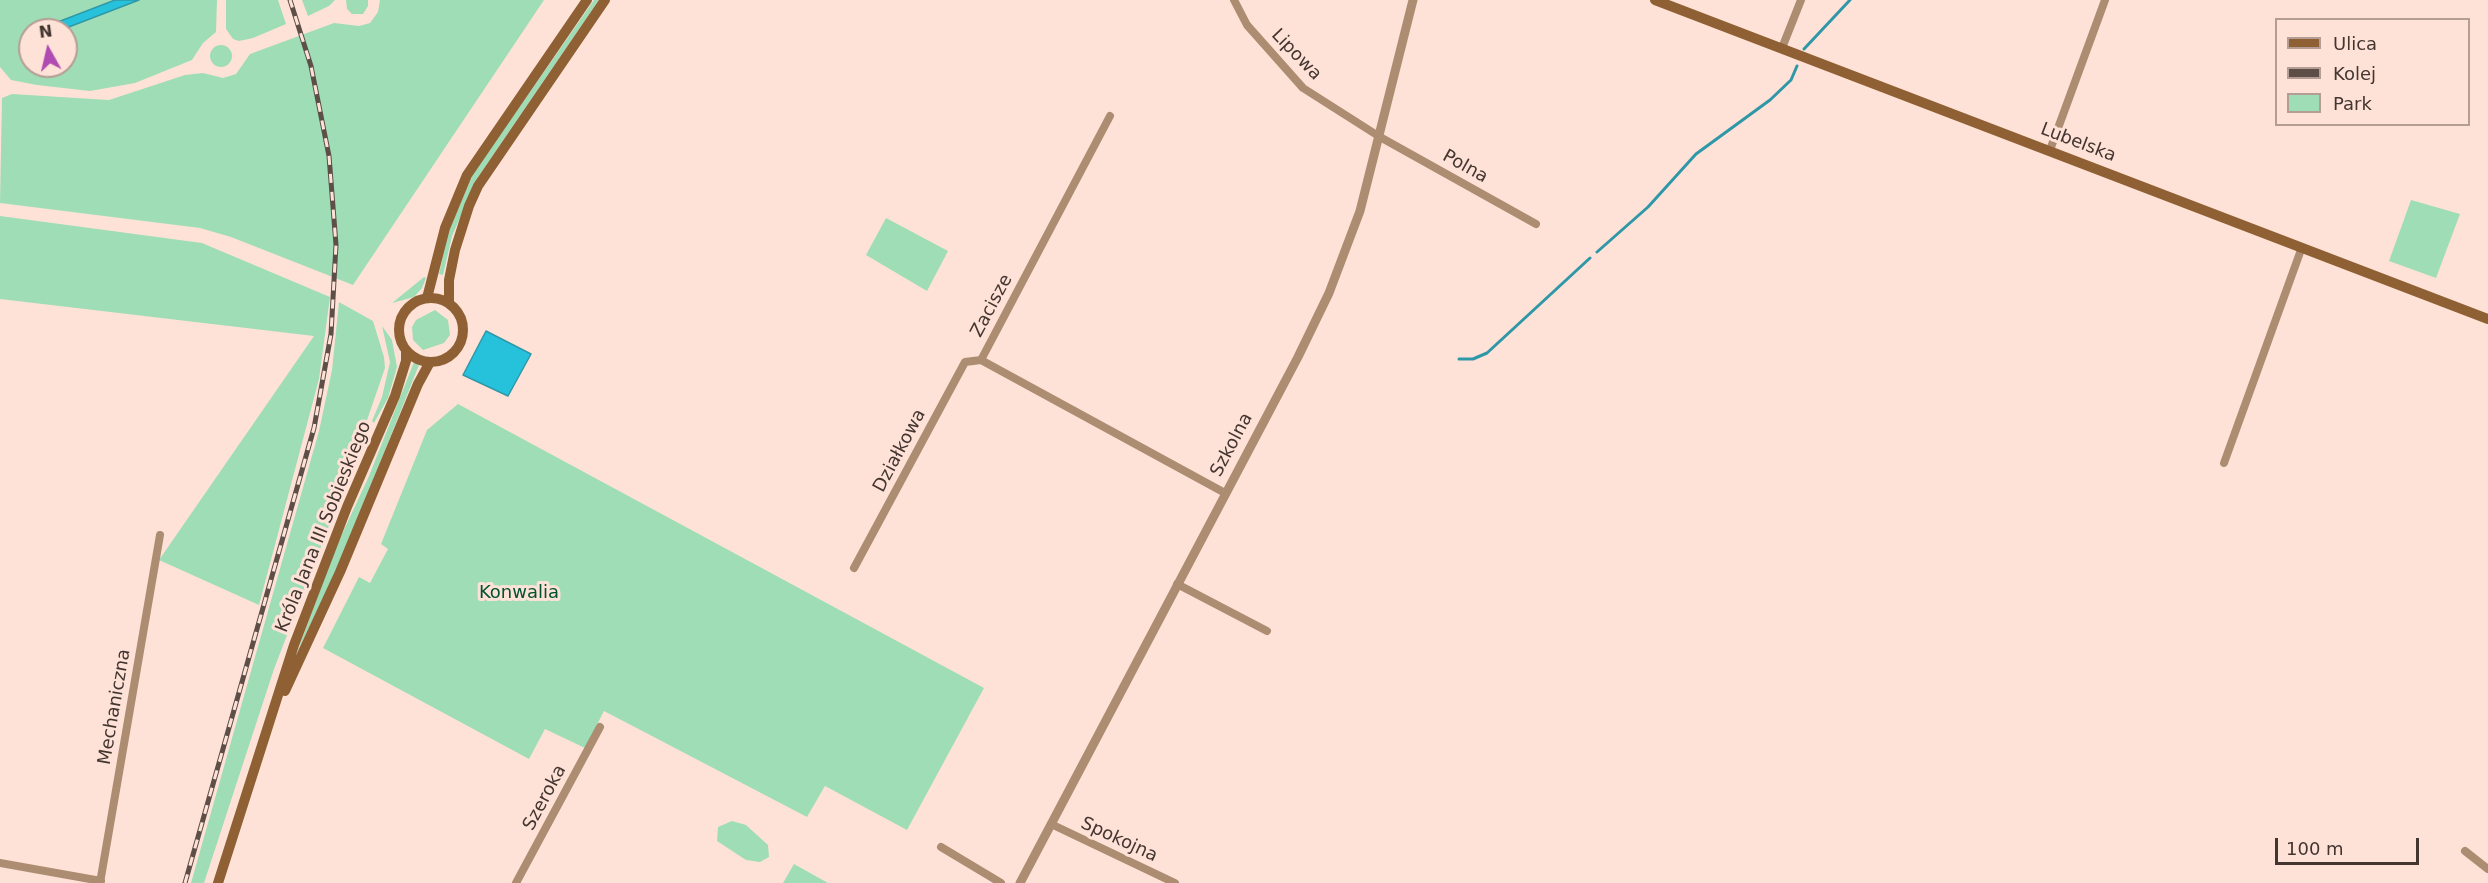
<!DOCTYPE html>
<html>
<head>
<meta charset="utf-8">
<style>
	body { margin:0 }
	#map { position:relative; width:2488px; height:883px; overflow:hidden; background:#ffe2d7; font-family:"DejaVu Sans",sans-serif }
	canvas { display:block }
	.legend { position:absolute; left:2275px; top:18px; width:195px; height:108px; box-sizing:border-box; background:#ffe2d7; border:2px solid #b49d94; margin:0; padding:8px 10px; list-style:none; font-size:18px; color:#433530 }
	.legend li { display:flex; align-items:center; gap:12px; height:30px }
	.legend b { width:30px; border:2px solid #b49d94 }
	.north { position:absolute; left:18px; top:18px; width:60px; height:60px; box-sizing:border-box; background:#ffe2d7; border:2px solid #b49d94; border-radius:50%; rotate:352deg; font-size:16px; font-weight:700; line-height:24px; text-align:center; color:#433530 }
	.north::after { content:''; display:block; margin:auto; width:21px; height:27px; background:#b04cb1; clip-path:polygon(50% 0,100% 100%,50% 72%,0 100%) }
	.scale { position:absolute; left:2275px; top:838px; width:144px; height:27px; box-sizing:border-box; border:3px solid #433530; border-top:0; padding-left:8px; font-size:18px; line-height:21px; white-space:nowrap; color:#433530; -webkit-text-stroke:4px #ffe2d7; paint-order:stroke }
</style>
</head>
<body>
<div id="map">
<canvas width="2488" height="883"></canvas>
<ul class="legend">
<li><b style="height:8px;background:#8e6034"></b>Ulica</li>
<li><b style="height:8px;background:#5e4e48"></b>Kolej</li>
<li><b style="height:16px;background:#9fddb7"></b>Park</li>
</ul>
<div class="north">N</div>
<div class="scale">100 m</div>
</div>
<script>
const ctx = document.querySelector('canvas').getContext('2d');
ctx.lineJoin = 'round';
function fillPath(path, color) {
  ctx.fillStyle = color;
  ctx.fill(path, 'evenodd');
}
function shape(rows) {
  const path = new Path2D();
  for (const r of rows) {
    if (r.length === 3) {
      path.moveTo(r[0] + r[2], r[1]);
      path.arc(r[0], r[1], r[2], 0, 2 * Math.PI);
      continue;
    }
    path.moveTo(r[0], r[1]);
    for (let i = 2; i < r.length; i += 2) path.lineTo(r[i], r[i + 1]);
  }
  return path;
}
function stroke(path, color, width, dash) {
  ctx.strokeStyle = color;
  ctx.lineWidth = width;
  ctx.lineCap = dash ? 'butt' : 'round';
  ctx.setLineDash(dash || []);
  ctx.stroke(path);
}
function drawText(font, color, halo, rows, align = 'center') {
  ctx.font = font + ' "DejaVu Sans",sans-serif';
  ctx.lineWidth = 6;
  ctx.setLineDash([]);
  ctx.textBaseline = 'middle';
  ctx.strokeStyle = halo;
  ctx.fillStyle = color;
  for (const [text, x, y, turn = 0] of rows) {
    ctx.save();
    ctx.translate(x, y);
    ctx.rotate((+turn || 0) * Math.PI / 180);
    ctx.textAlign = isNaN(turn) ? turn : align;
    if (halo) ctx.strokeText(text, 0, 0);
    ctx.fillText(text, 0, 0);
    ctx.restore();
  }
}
const green = shape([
	[0,0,217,0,216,32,203,43,192,60,135,83,90,91,37,85,11,80,0,67],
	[30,30,66,30,66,66,30,66],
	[226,0,278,0,286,24,253,38,239,41,233,39,226,29],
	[302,0,335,0,329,6,308,16],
	[346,0,368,0,368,6,363,14,352,14,347,9],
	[380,0,544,0,353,285,231,237,200,228,0,203,2,98,12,94,109,100,185,75,203,73,223,78,236,74,250,54,334,23,359,26,370,23,378,12],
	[594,0,599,0,478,177,452,236,443,275,439,274,448,233,473,174],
	[221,56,11],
	[2411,200,2460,214,2436,278,2389,261],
	[0,216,202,243,330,297,319,379,259,605,159,560,314,336,0,299],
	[886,218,948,251,927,291,866,255],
	[424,277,426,278,422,288,414,297,392,303],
	[339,302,373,321,384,357,385,368,345,484,274,669,204,883,191,883,319,431,332,370],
	[435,310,448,320,450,335,444,343,423,350,413,340,412,327,416,320],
	[382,326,392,340,397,367,388,398,374,423,372,421,382,397,390,362],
	[414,362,419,365,342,558,296,655,336,547,369,476],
	[458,404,984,688,907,830,825,786,807,817,604,711,585,748,545,729,529,759,323,648,359,577,370,583,388,549,381,544,427,430],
	[732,821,746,825,768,845,769,857,760,862,746,860,717,841,718,827],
	[794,864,828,883,783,883]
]);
const water = shape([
	[115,0,139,0,61,30,37,30,115,0],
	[486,331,531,354,508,396,463,375,486,331]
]);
const stream = shape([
	[1804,49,1850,0],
	[1597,252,1648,207,1696,154,1770,100,1791,80,1797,66],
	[1459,359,1473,359,1487,353,1590,258]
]);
const minor = shape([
	[1234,0,1247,25,1303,88,1380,137,1536,224],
	[1782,48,1801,0],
	[1110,116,981,360,1225,493],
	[2050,150,2105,0],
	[2224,463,2302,247],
	[854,568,965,362,981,360],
	[1177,584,1267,631],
	[1051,824,1175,883],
	[941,847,1001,883],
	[2465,851,2488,869],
	[0,863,101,881],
	[100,883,160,535],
	[516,883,600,727]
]);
const tertiary = shape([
	[1020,883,1298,357,1329,293,1360,211,1413,0]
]);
const secondary = shape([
	[1655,0,2488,319],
	[431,330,32],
	[427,298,445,228,467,175,587,0],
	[449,303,449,280,455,250,469,206,478,186,605,0],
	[285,691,340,572,418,384,430,362],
	[218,883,294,645,347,507,395,396,406,361,406,351]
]);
const rail = shape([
	[185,883,314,428,331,334,336,245,329,156,311,66,290,0]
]);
const streetNames = [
	["Lipowa",1296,55,46],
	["Lubelska",2078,143,21],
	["Polna",1465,167,29],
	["Zacisze",992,306,-62],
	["Szkolna",1232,445,-62],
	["Działkowa",900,451,-62],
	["Króla Jana III Sobieskiego",324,527,-68],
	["Mechaniczna",115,707,-80],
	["Szeroka",545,798,-62],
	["Spokojna",1119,840,25]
];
const parkNames = [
	["Konwalia",519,593]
];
fillPath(green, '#9fddb7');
fillPath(water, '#26c2db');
stroke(water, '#2f98a8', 1.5);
stroke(stream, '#2f98a8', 3);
stroke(minor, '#ad8d71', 8);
stroke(tertiary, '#ad8d71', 9);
stroke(secondary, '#8e6034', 10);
stroke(rail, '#5e4e48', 5);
stroke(rail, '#ffe2d7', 3, [9]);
drawText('18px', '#433530', '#ffe2d7', streetNames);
drawText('18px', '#005331', '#ffe2d7', parkNames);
</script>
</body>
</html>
